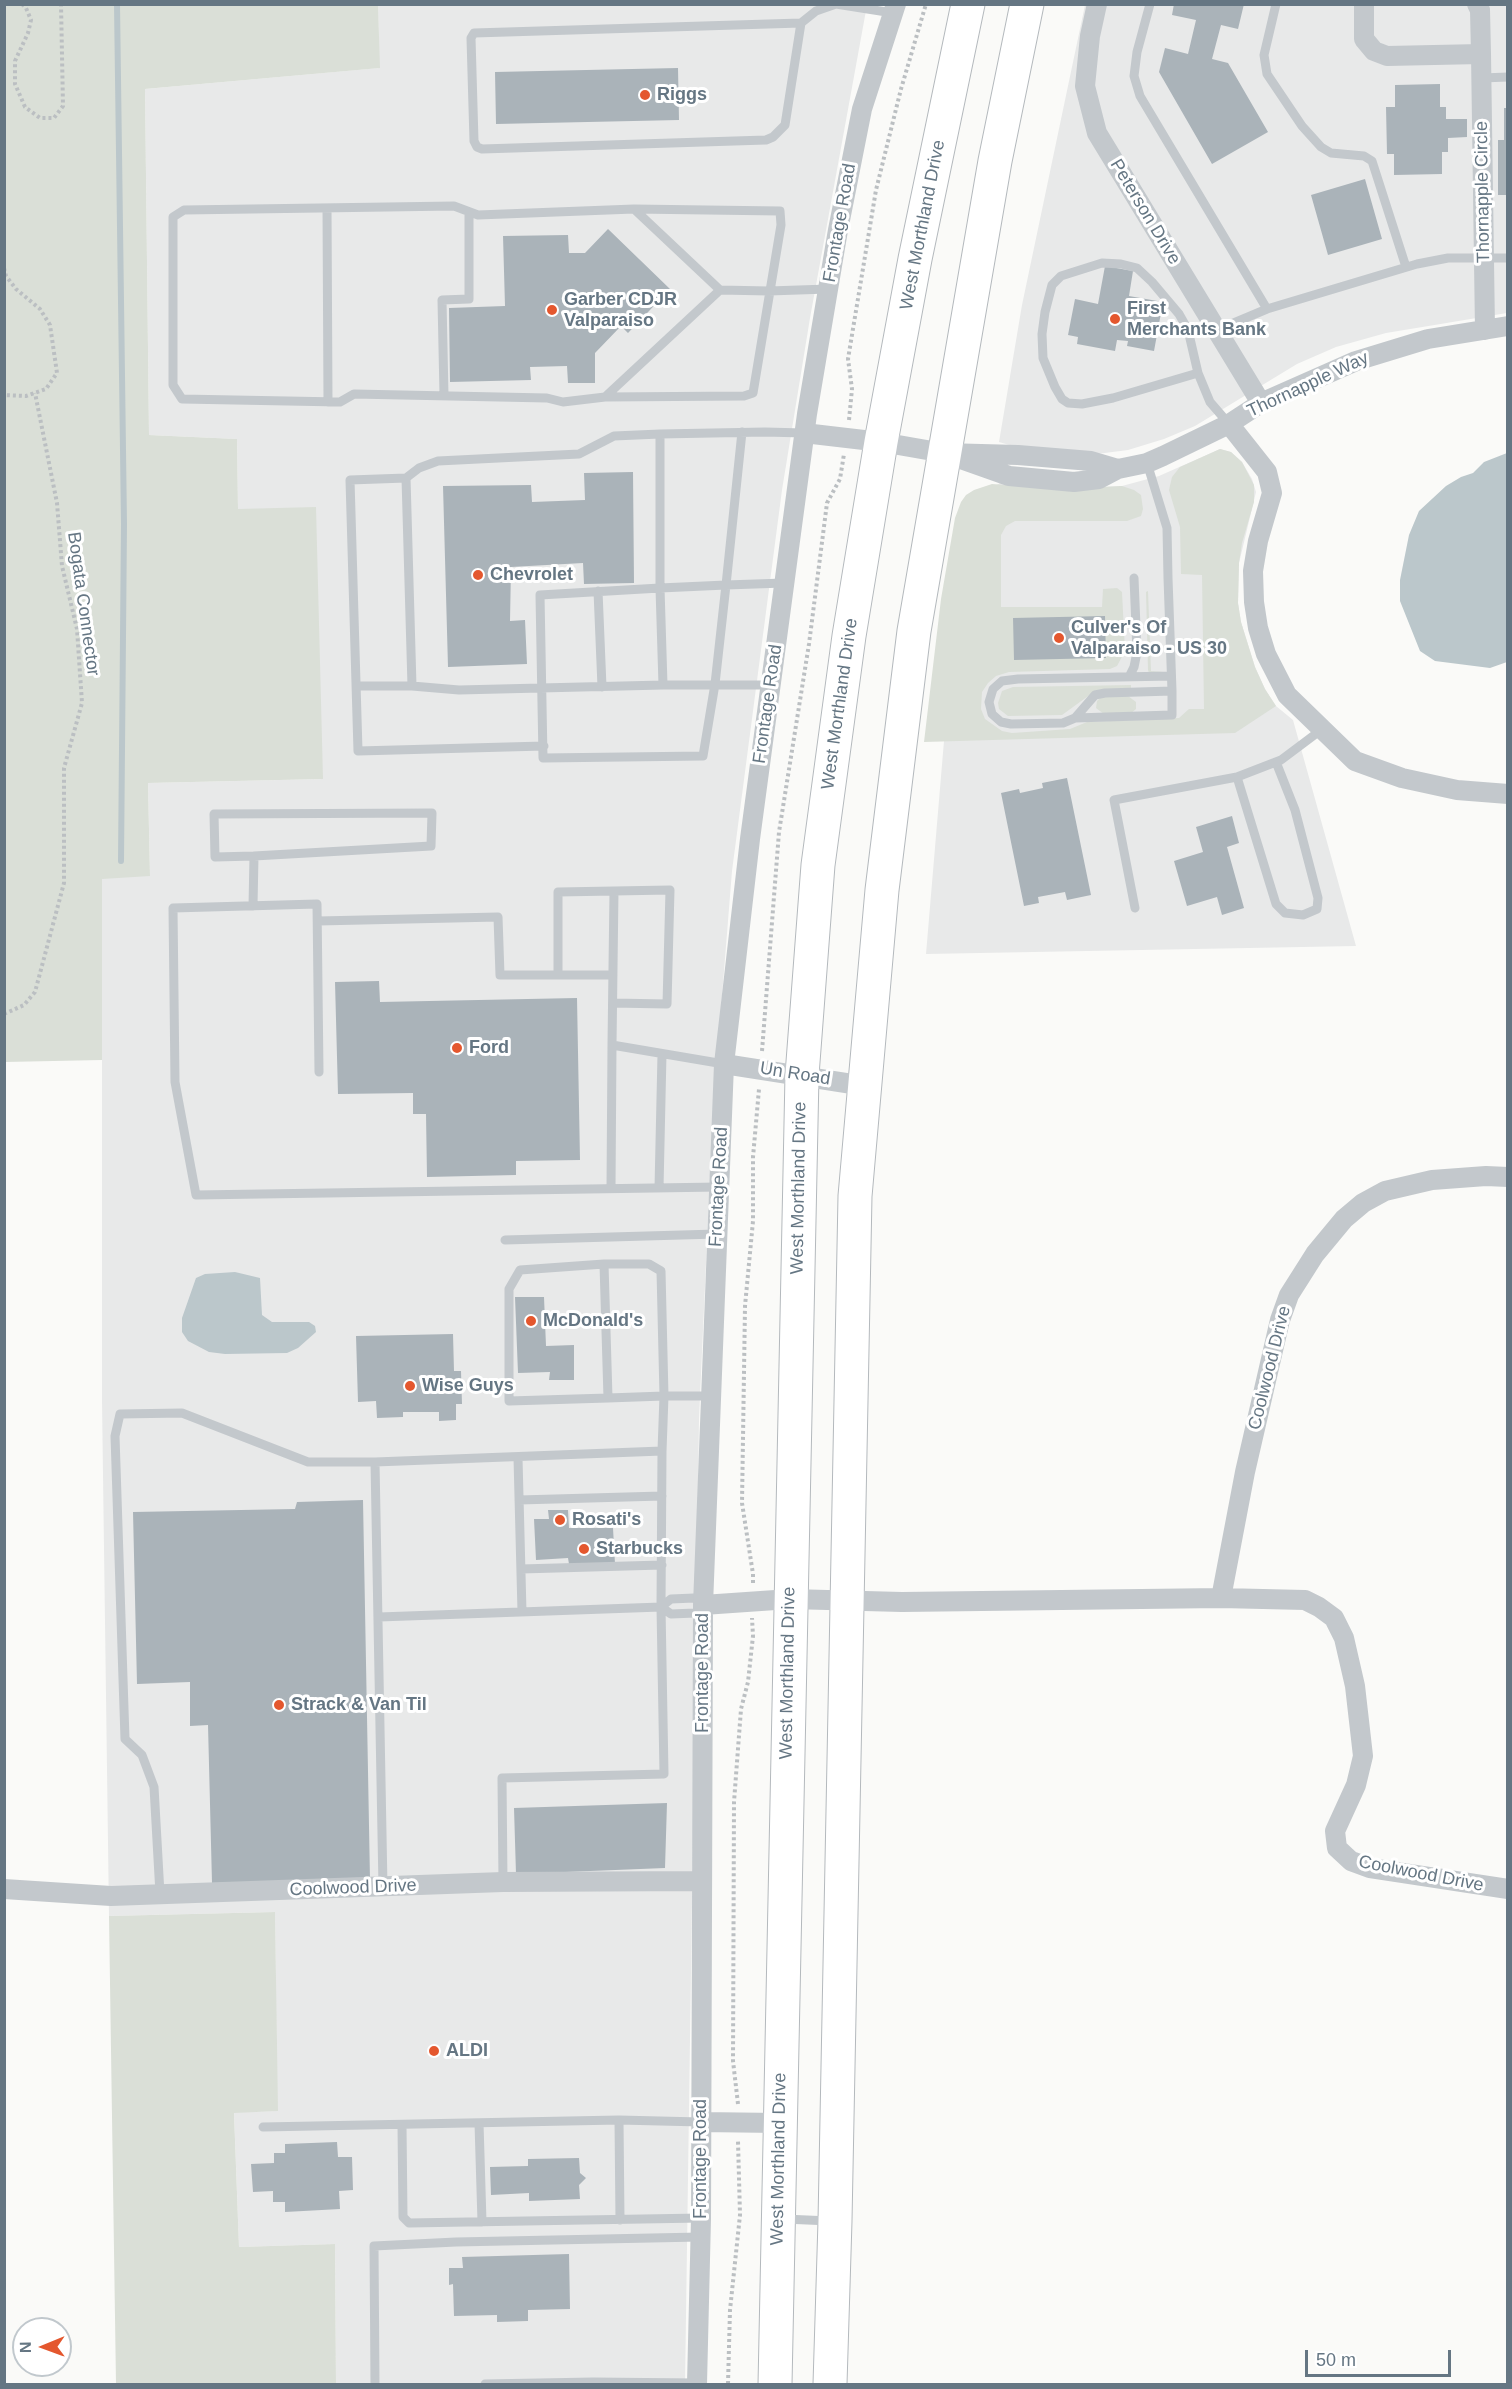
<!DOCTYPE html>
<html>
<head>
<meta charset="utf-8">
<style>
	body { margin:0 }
	#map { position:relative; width:1512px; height:2389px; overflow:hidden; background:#fafaf8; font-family:Helvetica,sans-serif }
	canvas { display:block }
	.frame { position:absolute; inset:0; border:6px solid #657683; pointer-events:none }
	.north { position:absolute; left:12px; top:2317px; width:60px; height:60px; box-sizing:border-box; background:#fff; border:2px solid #c1c8cd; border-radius:50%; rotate:269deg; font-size:16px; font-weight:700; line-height:24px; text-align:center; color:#657683 }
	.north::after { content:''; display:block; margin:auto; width:21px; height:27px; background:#e4572e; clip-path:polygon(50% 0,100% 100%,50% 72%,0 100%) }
	.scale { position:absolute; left:1305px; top:2350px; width:146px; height:27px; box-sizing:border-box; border:3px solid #657683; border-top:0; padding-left:8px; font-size:18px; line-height:21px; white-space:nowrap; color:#657683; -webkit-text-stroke:4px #fff; paint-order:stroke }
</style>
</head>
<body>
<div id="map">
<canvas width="1512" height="2389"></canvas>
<div class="frame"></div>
<div class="north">N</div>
<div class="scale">50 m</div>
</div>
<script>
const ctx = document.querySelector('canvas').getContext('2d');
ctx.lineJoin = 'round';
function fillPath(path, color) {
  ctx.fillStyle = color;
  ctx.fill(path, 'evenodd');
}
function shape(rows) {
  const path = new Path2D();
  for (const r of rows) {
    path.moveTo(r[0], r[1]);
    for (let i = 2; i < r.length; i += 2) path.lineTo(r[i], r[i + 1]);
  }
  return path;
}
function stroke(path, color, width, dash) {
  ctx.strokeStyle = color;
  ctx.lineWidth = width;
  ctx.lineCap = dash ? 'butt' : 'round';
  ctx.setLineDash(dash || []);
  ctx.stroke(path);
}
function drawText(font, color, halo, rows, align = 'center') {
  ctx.font = font + ' Helvetica,sans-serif';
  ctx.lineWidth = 6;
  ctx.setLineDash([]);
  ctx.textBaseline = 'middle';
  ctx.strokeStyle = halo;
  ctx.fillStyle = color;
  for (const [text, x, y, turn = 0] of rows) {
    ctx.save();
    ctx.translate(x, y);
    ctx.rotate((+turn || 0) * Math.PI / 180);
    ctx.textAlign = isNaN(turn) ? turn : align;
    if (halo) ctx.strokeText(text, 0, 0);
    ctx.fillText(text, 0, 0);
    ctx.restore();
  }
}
const built = shape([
	[378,5,867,5,810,318,782,490,732,871,713,1108,699,1419,685,2384,336,2384,335,2244,239,2247,234,2112,277,2111,275,1912,109,1916,102,1401,102,878,150,875,148,783,323,779,238,509,237,439,149,435,145,89,379,68],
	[1085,5,1507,5,1507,313,1386,333,1336,347,1297,364,1195,426,1164,439,1128,450,1089,455,1023,449,999,442,1022,305],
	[1220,449,1231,452,1242,462,1252,479,1256,492,1239,563,1238,603,1241,622,1255,667,1265,689,1276,706,1293,720,1356,946,926,954,944,741,977,495,1000,483,1059,489,1122,486,1159,476]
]);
const green = shape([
	[5,4,378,5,380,68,145,89,149,435,237,439,238,509,316,507,323,779,148,783,150,876,102,879,102,1060,5,1062],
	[1220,449,1231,452,1242,462,1254,485,1254,502,1242,543,1239,563,1238,603,1241,622,1255,667,1265,689,1276,706,1235,733,924,742,941,599,955,518,961,502,966,495,974,490,992,484,1059,489,1122,486,1134,490,1141,495,1143,509,1141,516,1127,521,1015,521,1006,526,1001,535,1001,607,1102,607,1103,589,1117,588,1122,592,1125,651,1117,666,1110,669,1009,672,996,676,988,683,982,692,981,709,985,719,1002,731,1012,733,1070,729,1087,722,1179,718,1189,709,1204,709,1202,575,1181,574,1180,527,1169,490,1172,477,1180,467],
	[1148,591,1151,671,1163,672,1149,673,1148,670,1146,592],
	[1131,685,1131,688,1095,691,1062,715,1008,716,999,709,998,703,1002,691,1013,687],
	[1128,696,1136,702,1136,709,1131,713,1104,714,1096,708,1097,701,1101,697],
	[275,1912,278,2111,234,2113,239,2247,335,2244,336,2384,116,2384,109,1916]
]);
const water = shape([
	[1507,453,1507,662,1490,668,1435,661,1420,651,1400,601,1400,580,1409,535,1419,511,1446,486,1461,477,1473,473,1484,462],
	[235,1272,260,1278,262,1315,272,1322,309,1322,315,1326,316,1332,298,1348,287,1353,225,1354,209,1352,188,1341,182,1332,182,1318,196,1278,205,1274]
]);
const stream = shape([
	[117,4,124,524,121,861]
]);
const building = shape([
	[1174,4,1244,4,1238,29,1221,25,1212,59,1228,63,1268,132,1212,164,1159,72,1165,48,1188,54,1196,20,1172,15],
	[678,68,679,120,496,124,495,72],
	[1440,84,1440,107,1446,107,1446,119,1467,119,1467,137,1448,138,1448,152,1442,152,1442,174,1394,175,1394,154,1387,154,1386,107,1395,107,1395,85],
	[1504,108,1508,108,1508,195,1498,195,1498,140,1504,140],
	[1365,179,1382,239,1328,255,1311,195],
	[608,229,670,289,628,333,621,326,595,353,595,383,568,383,567,366,530,367,531,380,450,382,449,308,505,306,503,236,568,235,569,253,585,253],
	[1105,266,1133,271,1129,296,1163,302,1154,351,1127,346,1128,341,1117,340,1115,351,1077,344,1078,337,1068,335,1075,299,1098,304],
	[633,472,634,583,584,584,583,563,511,567,510,621,525,620,527,664,448,667,443,486,531,485,532,502,585,500,584,473],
	[1105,616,1106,658,1014,660,1013,618],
	[1067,778,1091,895,1067,900,1065,892,1038,897,1039,903,1024,906,1001,793,1019,789,1020,793,1043,788,1042,783],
	[1232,816,1239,843,1227,847,1244,908,1222,915,1217,897,1187,906,1174,861,1203,852,1196,827],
	[379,981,380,1002,577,998,580,1160,516,1161,516,1175,427,1177,426,1114,413,1114,413,1093,338,1094,335,982],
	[515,1297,544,1297,546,1346,574,1345,574,1380,549,1380,550,1372,518,1373],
	[453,1334,454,1371,461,1371,462,1404,456,1404,456,1420,439,1421,439,1412,403,1412,403,1417,377,1418,376,1401,358,1402,356,1336],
	[363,1500,370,1880,212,1883,208,1725,190,1726,190,1682,137,1684,133,1512,295,1509,297,1502],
	[548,1510,568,1510,569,1528,613,1528,615,1564,569,1564,568,1558,536,1560,534,1519,549,1519],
	[667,1803,665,1868,516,1874,514,1808],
	[337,2142,338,2157,352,2157,353,2190,339,2191,340,2209,285,2212,285,2202,273,2202,273,2191,253,2192,251,2164,274,2163,274,2153,285,2153,285,2144],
	[579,2158,580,2173,586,2178,579,2185,580,2199,529,2201,529,2193,491,2195,490,2167,528,2166,528,2159],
	[569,2254,570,2309,528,2310,528,2321,497,2322,497,2315,454,2316,453,2284,449,2285,449,2268,463,2268,462,2257]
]);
const path = shape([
	[22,4,26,8,31,20,28,33,15,61,15,84,25,107,40,118,54,118,63,106,61,4],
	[4,268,6,276,16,289,40,309,50,325,57,373,46,389,26,396,4,395],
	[849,420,852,389,848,359,876,190,901,89,926,4],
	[4,1014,24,1005,35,992,64,883,64,768,82,703,77,629,62,566,57,503,35,393],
	[762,1051,779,832,809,644,827,503,840,479,844,454],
	[753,1583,753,1574,742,1503,745,1306,753,1221,753,1157,759,1089],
	[738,2104,733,2061,734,1802,741,1709,748,1682,753,1636,752,1618],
	[728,2384,730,2310,740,2215,738,2141]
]);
const lane = shape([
	[836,4,893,13],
	[1150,4,1137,52,1134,76,1140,96,1267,309,1417,264,1448,258,1508,258],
	[1276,4,1264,55,1267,74,1302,126,1321,147,1331,153,1364,156,1372,161,1406,267],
	[801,23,785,125,773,137,766,140,482,149,477,147,474,141,471,38,474,33,801,23,816,11,836,4],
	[1482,78,1508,77],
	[327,208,328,402],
	[720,290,605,397,563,402,547,398,354,394,340,402,182,399,173,385,173,217,184,210,454,206,478,215,634,209,720,290,769,291,828,289],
	[1217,330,1267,309],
	[1198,373,1113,398,1082,404,1068,403,1062,399,1055,387,1043,358,1042,334,1045,312,1052,285,1061,276,1102,263,1121,264,1137,268,1152,282,1179,314,1188,330,1198,373,1210,402,1229,424],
	[444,395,442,300,469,299,469,212],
	[605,397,744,396,753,393,781,225,780,211,634,209],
	[742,432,726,585,715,684,703,756,543,758,540,595,660,588,726,585,784,583],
	[1147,463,1167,528,1168,578,1172,691,1172,715,1075,718,1063,723,1011,724,1001,722,992,714,989,702,993,689,1002,681,1018,679,1171,676],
	[406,478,412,686],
	[598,591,602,687],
	[1129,677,1134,667,1137,652,1134,578],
	[770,685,663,685,660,588,660,434,765,432,804,433],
	[356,686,412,686,459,690,663,685],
	[1075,718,1095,695,1105,693,1172,691],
	[544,746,358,751,350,480,406,478,419,468,438,461,579,454,614,436,660,434],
	[1237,777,1276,904,1285,913,1303,915,1317,909,1318,898,1295,810,1276,762],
	[253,906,254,856,215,857,214,814,432,813,431,846,254,856],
	[1135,908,1114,800,1237,777,1281,760,1321,730],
	[318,921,498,917,500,975,558,975,558,892,670,890,667,1004,613,1003],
	[558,975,613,975],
	[612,1045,614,891],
	[319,1072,317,904,173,908,175,1082,196,1195,719,1187],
	[611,1188,612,1045,724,1064],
	[659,1188,662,1054],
	[505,1240,717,1234],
	[604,1264,520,1270,509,1289,509,1401,608,1398,664,1396,661,1271,649,1264,604,1264,608,1398],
	[518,1458,522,1612],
	[375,1462,662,1451,664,1396,710,1396],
	[519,1500,662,1496],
	[521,1569,662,1565],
	[379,1617,661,1607,671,1599,694,1598,703,1605,695,1613,671,1614,661,1607],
	[503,1882,502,1778,664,1774,661,1607,662,1451],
	[160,1894,154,1787,142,1755,125,1739,115,1436,120,1414,182,1413,308,1462,375,1462,383,1887],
	[619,2120,620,2220],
	[479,2123,482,2222],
	[402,2125,403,2217,409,2223,701,2218],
	[263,2127,619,2120,701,2122],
	[784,2219,830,2221],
	[375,2384,374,2246,456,2242,700,2237],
	[485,2384,593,2382,697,2383]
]);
const street = shape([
	[1097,4,1090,36,1085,86,1097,133,1261,403],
	[1364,4,1364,39,1374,51,1387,56,1481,54,1485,330],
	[1477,4,1480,10,1481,54],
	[1229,424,1267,472,1272,493,1258,541,1253,571,1254,602,1258,628,1266,654,1287,695,1355,761,1402,778,1457,790,1508,794],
	[804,433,881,442,944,453,1018,455,1091,461,1118,469],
	[944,453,1009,476,1074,482,1099,479,1118,469,1147,463,1163,456,1229,424,1261,403,1356,361,1428,339,1508,326],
	[724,1064,865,1086],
	[1221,1598,1245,1472,1280,1320,1289,1295,1315,1254,1344,1219,1363,1203,1385,1191,1432,1180,1486,1176,1508,1177],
	[703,1605,790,1599,902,1602,1221,1598,1305,1600,1319,1607,1334,1618,1344,1638,1355,1686,1363,1756,1356,1785,1335,1831,1337,1848,1351,1861,1370,1868,1508,1889],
	[4,1889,111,1896,503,1882,702,1881],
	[701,2122,779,2123],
	[697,2384,701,2218,703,1605,724,1064,750,839,807,414,838,230,862,109,896,4]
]);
const highway = shape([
	[775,2384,802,1075,818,865,849,636,881,442,915,259,968,4],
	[830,2384,835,2221,855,1196,882,890,914,631,995,161,1027,4]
]);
const markers = [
	[645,95,6,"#e4572e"],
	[552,310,6,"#e4572e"],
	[1115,319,6,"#e4572e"],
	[478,575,6,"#e4572e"],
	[1059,638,6,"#e4572e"],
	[457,1048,6,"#e4572e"],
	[531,1321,6,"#e4572e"],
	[410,1386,6,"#e4572e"],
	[560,1520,6,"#e4572e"],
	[584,1549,6,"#e4572e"],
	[279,1705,6,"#e4572e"],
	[434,2051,6,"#e4572e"]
];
const poiNames = [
	["Riggs",657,95],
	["Garber CDJR",564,300],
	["Valparaiso",564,321],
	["First",1127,309],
	["Merchants Bank",1127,330],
	["Chevrolet",490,575],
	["Culver's Of",1071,628],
	["Valparaiso - US 30",1071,649],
	["Ford",469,1048],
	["McDonald's",543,1321],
	["Wise Guys",422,1386],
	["Rosati's",572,1520],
	["Starbucks",596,1549],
	["Strack & Van Til",291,1705],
	["ALDI",446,2051]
];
const streetNames = [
	["Thornapple Circle",1483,192,-91],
	["Peterson Drive",1145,212,59],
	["Frontage Road",840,223,-80],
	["West Morthland Drive",923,225,-79],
	["Thornapple Way",1308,385,-25],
	["Bogata Connector",83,604,82],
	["Frontage Road",768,704,-82],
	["West Morthland Drive",840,704,-82],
	["Un Road",795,1074,9],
	["Frontage Road",719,1187,-87],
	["West Morthland Drive",799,1188,-89],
	["Coolwood Drive",1270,1368,-76],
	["Frontage Road",703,1673,-90],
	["West Morthland Drive",788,1673,-89],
	["Coolwood Drive",1421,1874,11],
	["Coolwood Drive",353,1888,-2],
	["Frontage Road",701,2159,-90],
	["West Morthland Drive",779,2159,-89]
];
fillPath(built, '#e8e9e9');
fillPath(green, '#dadfd7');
fillPath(water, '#bbc7cb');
stroke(stream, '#bbc7cb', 6);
fillPath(building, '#aab3b9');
stroke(highway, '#b4b9bd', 35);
stroke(path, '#bbbfc2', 4, [3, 3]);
stroke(lane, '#c3c8cc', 9);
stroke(street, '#c3c8cc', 20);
stroke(highway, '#fff', 33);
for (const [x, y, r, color] of markers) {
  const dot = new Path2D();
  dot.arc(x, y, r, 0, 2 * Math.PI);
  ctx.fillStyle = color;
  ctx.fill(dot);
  stroke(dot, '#fff', 2);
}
drawText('bold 18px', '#657683', '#fff', poiNames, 'left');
drawText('18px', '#657683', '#fff', streetNames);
</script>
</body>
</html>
